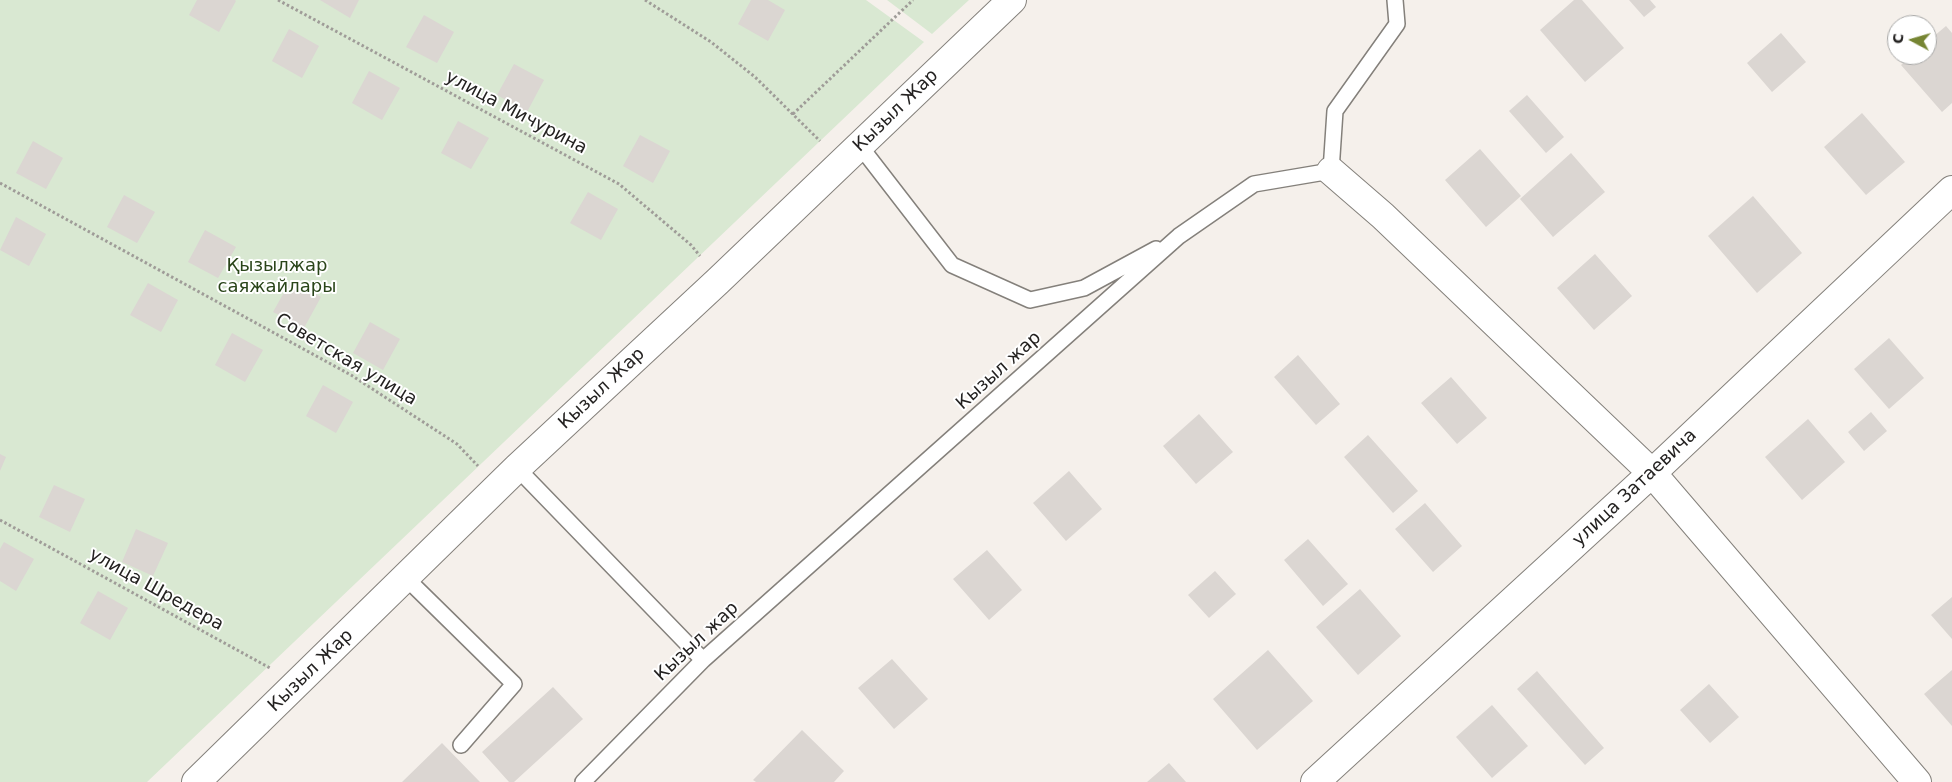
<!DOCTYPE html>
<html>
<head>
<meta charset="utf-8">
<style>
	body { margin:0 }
	#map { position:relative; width:1952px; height:782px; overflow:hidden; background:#f5f0eb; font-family:"DejaVu Sans",sans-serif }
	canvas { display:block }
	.north { position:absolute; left:1887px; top:15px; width:50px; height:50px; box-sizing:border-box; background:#fff; border:1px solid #a7a7a6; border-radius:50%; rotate:276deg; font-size:14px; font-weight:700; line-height:20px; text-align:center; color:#242221 }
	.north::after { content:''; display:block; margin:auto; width:18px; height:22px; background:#768533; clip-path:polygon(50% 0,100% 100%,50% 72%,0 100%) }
</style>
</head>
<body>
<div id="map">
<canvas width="1952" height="782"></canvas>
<div class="north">С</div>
</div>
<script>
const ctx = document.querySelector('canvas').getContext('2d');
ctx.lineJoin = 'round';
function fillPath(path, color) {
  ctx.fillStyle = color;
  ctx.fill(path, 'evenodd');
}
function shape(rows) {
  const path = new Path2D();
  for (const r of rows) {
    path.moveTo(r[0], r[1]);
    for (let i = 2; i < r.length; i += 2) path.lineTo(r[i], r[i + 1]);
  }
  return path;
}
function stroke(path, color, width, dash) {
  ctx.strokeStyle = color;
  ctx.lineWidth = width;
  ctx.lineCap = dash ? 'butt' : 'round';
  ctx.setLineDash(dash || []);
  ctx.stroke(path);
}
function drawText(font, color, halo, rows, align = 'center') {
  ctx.font = font + ' "DejaVu Sans",sans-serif';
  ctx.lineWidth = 4;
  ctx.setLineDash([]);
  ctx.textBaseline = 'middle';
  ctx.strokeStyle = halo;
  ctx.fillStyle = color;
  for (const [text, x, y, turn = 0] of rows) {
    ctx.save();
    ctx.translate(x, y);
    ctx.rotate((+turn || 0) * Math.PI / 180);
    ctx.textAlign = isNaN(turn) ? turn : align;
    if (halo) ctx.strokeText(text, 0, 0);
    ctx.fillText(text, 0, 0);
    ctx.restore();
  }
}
const green = shape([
	[0,0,866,0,924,42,147,782,0,782],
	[887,0,969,0,932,34]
]);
const building = shape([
	[197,0,235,0,236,1,219,32,189,15],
	[320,0,359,0,350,18],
	[751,0,768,0,785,10,768,41,738,24],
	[1574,0,1582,0,1624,48,1585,82,1540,30],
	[1629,0,1650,0,1656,7,1644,17],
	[424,15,454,32,437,63,406,47],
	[1946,26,1952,33,1952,103,1942,112,1901,65,1912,55,1927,55,1927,42],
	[289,29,319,46,302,78,272,61],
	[1781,33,1806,62,1772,92,1747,63],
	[514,64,544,80,527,112,497,95],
	[369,71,400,88,382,120,352,103],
	[1527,95,1564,137,1546,153,1509,111],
	[1862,113,1905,162,1866,195,1824,147],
	[458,121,489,138,471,169,441,153],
	[640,135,670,151,653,183,623,166],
	[33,141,63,158,46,189,16,173],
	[1480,149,1521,196,1486,227,1445,180],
	[1571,153,1605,192,1553,237,1520,199],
	[588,192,618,209,601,240,570,223],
	[124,195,155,212,137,243,107,227],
	[1753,196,1802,253,1757,293,1708,236],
	[16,217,46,234,29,266,0,250],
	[205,230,236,247,218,278,188,262],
	[1595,254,1632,296,1594,330,1557,288],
	[291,280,321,297,304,328,273,312],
	[148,283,178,300,161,332,130,315],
	[370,322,400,339,383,370,353,353],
	[232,333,263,350,245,382,215,365],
	[1889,338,1924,378,1889,409,1854,369],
	[1298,355,1340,404,1316,425,1274,377],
	[1451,377,1487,418,1457,444,1421,403],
	[323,385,353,402,336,433,306,416],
	[1871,412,1887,431,1864,451,1848,432],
	[1199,414,1233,452,1196,484,1163,446],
	[1808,419,1845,462,1802,500,1765,457],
	[1368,435,1418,491,1393,513,1344,457],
	[0,454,6,457,0,471],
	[1069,471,1102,509,1066,541,1033,503],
	[54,485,85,499,70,532,39,517],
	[1425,503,1462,546,1433,572,1395,529],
	[136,529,168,543,153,576,122,562],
	[1308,539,1348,584,1323,606,1284,560],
	[4,542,34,559,16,591,0,581,0,549],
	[987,550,1022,590,989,620,953,579],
	[1215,571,1236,594,1209,618,1188,595],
	[1360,589,1401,636,1358,675,1316,627],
	[98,591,128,608,110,640,80,623],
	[1952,597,1952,639,1931,615],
	[1268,650,1313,701,1257,750,1213,699],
	[892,659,928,699,894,729,858,688],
	[1952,670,1952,726,1924,694],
	[1537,671,1604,748,1585,765,1517,689],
	[1709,684,1739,717,1710,743,1680,710],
	[553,687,583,719,514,782,509,782,482,752],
	[1492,705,1528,746,1492,778,1456,737],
	[802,730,844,771,834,782,756,782,753,780],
	[442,743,480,782,402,782],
	[1169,763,1186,782,1147,782]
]);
const path = shape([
	[278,0,619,184,691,245,700,256],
	[645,0,711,42,755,77,820,141],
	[793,114,913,0],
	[0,183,351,375,457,444,478,466],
	[0,520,270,668]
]);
const service = shape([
	[860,146,952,265,1030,300,1084,288,1156,249],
	[517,468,703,660],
	[406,578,514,684,461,745],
	[583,782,703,660,1179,236,1254,184,1331,171,1335,111,1397,24,1395,0]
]);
const minor = shape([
	[1331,171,1383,216,1652,473,1917,782],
	[1315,782,1652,473,1952,190]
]);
const secondary = shape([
	[196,782,517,468,718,281,1012,0]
]);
const streetNames = [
	["Кызыл Жар",896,111,-44],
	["улица Мичурина",516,113,28],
	["Советская улица",346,360,31],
	["Кызыл жар",999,371,-42],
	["Кызыл Жар",602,389,-43],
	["улица Затаевича",1635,488,-43],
	["улица Шредера",156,590,29],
	["Кызыл жар",697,642,-43],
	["Кызыл Жар",311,671,-44]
];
const parkNames = [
	["Қызылжар",277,266],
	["саяжайлары",277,287]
];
fillPath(green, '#d9e8d2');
fillPath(building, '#dbd6d2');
stroke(service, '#84807b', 18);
stroke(minor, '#84807b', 30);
stroke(secondary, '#84807b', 30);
stroke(path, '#9f9c98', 3, [2.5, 2.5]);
stroke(service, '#fff', 15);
stroke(minor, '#fff', 28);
stroke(secondary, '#fff', 28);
drawText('18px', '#242221', '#fff', streetNames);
drawText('18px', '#2a451a', '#fff', parkNames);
</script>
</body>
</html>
